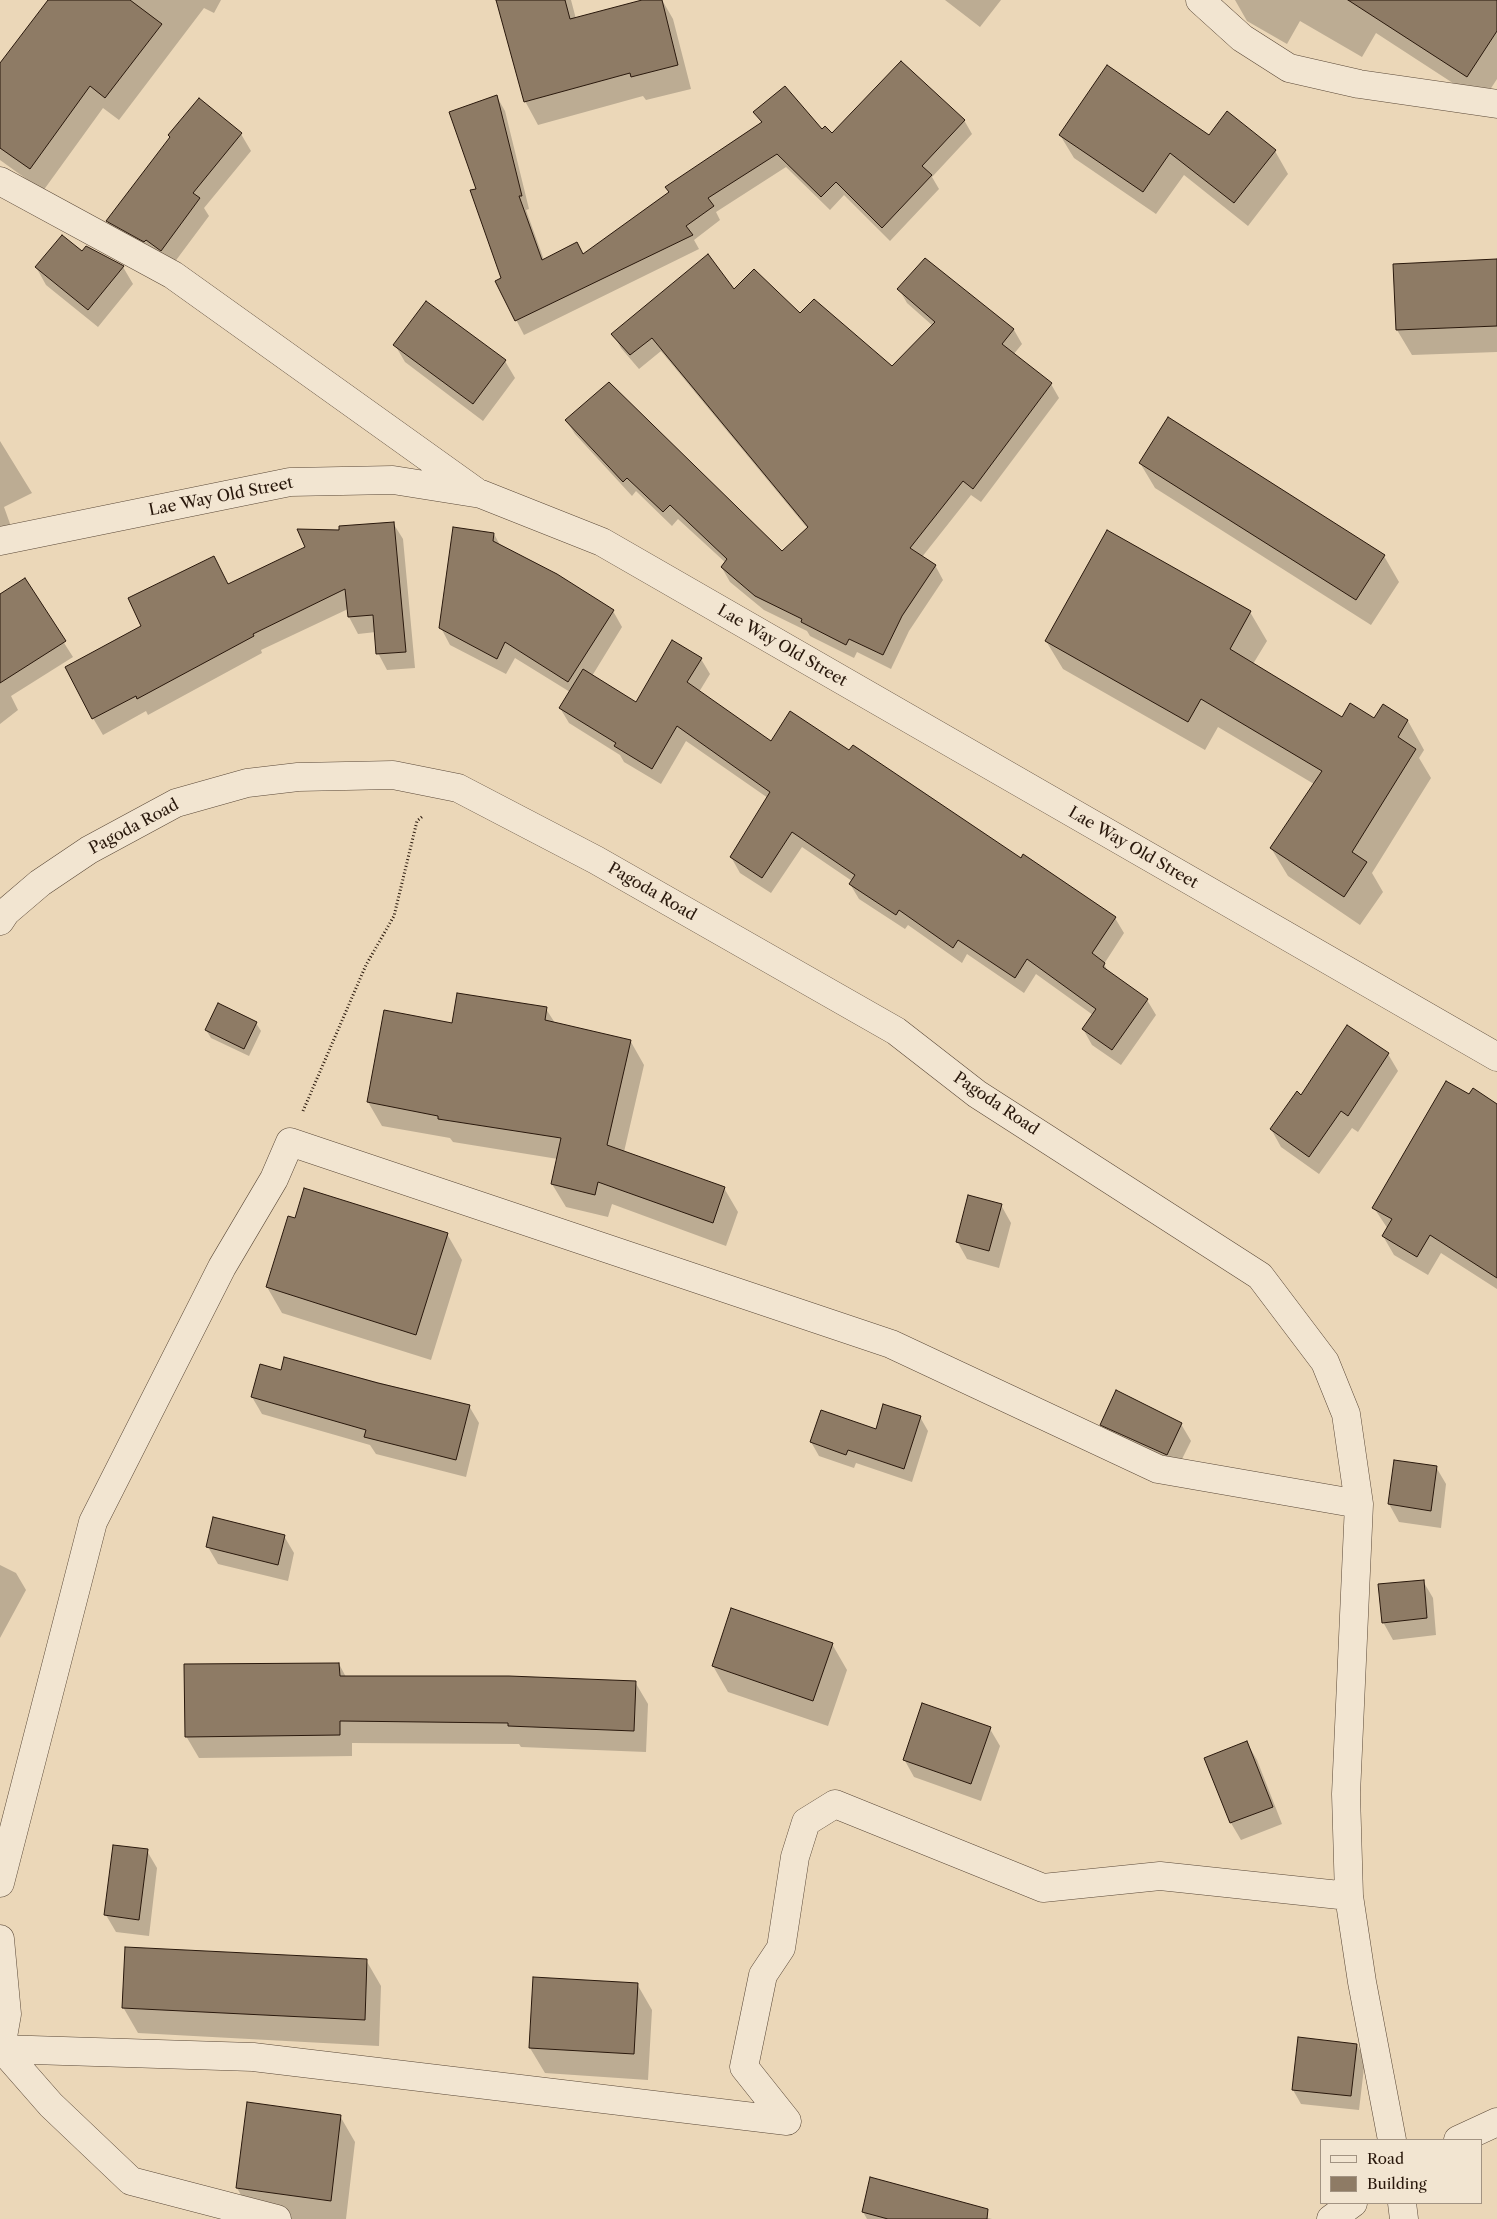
<!DOCTYPE html>
<html>
<head>
<meta charset="utf-8">
<style>
	body { margin:0 }
	#map { position:relative; width:1497px; height:2219px; overflow:hidden; background:#ebd7b8; font-family:"Libre Caslon Text",serif }
	canvas { display:block }
	.legend { position:absolute; left:1320px; top:2139px; width:162px; height:65px; box-sizing:border-box; background:#f2e5d1; border:1px solid #a29382; margin:0; padding:6px 9px; list-style:none; font-size:15px; color:#29180c }
	.legend li { display:flex; align-items:center; gap:10px; height:25px }
	.legend b { width:25px; border:1px solid #a29382 }
</style>
</head>
<body>
<div id="map">
<canvas width="1497" height="2219"></canvas>
<ul class="legend">
<li><b style="height:6px;background:#f2e5d1"></b>Road</li>
<li><b style="height:14px;background:#8e7b65"></b>Building</li>
</ul>
</div>
<script>
const ctx = document.querySelector('canvas').getContext('2d');
ctx.lineJoin = 'round';
function fillPath(path, color) {
  ctx.fillStyle = color;
  ctx.fill(path, 'evenodd');
}
function shape(rows) {
  const path = new Path2D();
  for (const r of rows) {
    path.moveTo(r[0], r[1]);
    for (let i = 2; i < r.length; i += 2) path.lineTo(r[i], r[i + 1]);
  }
  return path;
}
function stroke(path, color, width, dash) {
  ctx.strokeStyle = color;
  ctx.lineWidth = width;
  ctx.lineCap = dash ? 'butt' : 'round';
  ctx.setLineDash(dash || []);
  ctx.stroke(path);
}
function drawText(font, color, halo, rows, align = 'center') {
  ctx.font = font + ' "Libre Caslon Text",serif';
  ctx.lineWidth = 4.5;
  ctx.setLineDash([]);
  ctx.textBaseline = 'middle';
  ctx.strokeStyle = halo;
  ctx.fillStyle = color;
  for (const [text, x, y, turn = 0] of rows) {
    ctx.save();
    ctx.translate(x, y);
    ctx.rotate((+turn || 0) * Math.PI / 180);
    ctx.textAlign = isNaN(turn) ? turn : align;
    if (halo) ctx.strokeText(text, 0, 0);
    ctx.fillText(text, 0, 0);
    ctx.restore();
  }
}
const shadow = shape([
	[49,0,221,0,214,13,204,8,119,120,103,108,43,191,0,160,0,65],
	[497,0,571,0,576,19,645,0,662,0,673,19,691,89,646,100,643,96,538,125,525,101],
	[945,0,1001,0,980,27],
	[1235,0,1497,0,1497,79,1482,102,1376,33,1362,57,1300,21,1287,44,1247,21],
	[497,97,505,111,529,209,526,210,544,260,583,255,762,124,755,112,832,135,964,120,972,134,932,177,939,189,890,241,844,195,830,210,786,167,716,212,720,220,694,240,699,249,524,335,496,281,503,278,478,190],
	[241,134,251,151,204,208,209,216,171,267,117,238,107,221],
	[1060,135,1209,136,1275,151,1288,174,1248,226,1184,175,1156,214,1074,158],
	[87,247,123,267,133,284,98,327,46,285,36,267,82,253],
	[925,259,1014,330,1022,344,1013,355,1051,384,1059,398,981,502,971,495,922,557,935,565,943,580,909,631,891,669,857,652,854,658,810,636,807,631,764,610,730,582,722,568,726,563,678,519,672,526,636,491,632,496,575,434,566,420,782,553,808,529,661,351,639,369,621,348,613,334,734,291,800,315,892,368,933,326,907,303,899,289],
	[1497,260,1497,352,1412,355,1397,330],
	[395,345,505,361,515,378,483,421,405,362],
	[0,441,32,493,4,507,18,546,0,553],
	[1140,463,1384,556,1399,582,1371,625,1155,488],
	[393,523,403,539,415,668,387,670,378,653,376,632,358,634,349,617,348,609,261,650,262,653,148,715,146,711,103,735,93,718,228,585,341,531],
	[494,534,501,547,613,611,622,627,592,676,636,704,701,659,710,674,699,692,771,743,1021,859,1115,918,1124,933,1104,964,1109,973,1147,1000,1156,1015,1121,1065,1092,1045,1083,1029,1093,1015,1036,974,1024,993,967,954,962,963,908,925,905,929,859,899,850,884,852,881,802,847,771,893,740,873,731,857,768,798,686,741,661,784,624,762,620,755,569,723,560,708,570,692,515,658,506,674,450,645,441,628],
	[24,580,73,657,11,696,18,710,0,724,0,596],
	[1250,612,1267,641,1253,664,1342,719,1375,720,1384,706,1408,721,1424,750,1419,758,1431,778,1372,873,1383,892,1360,925,1288,876,1271,848,1314,784,1218,727,1205,750,1063,669,1046,641],
	[546,1009,555,1023,631,1042,644,1065,624,1152,724,1188,738,1212,726,1246,612,1204,608,1217,566,1207,552,1184,558,1159,453,1142,450,1138,382,1126,368,1102,453,1025],
	[256,1023,261,1031,249,1056,211,1038,206,1030],
	[1388,1054,1398,1071,1358,1132,1352,1128,1319,1174,1281,1147,1271,1129,1302,1096],
	[1469,1096,1497,1106,1497,1289,1441,1253,1428,1275,1394,1255,1383,1236,1388,1229,1374,1208],
	[1001,1205,1011,1223,999,1268,967,1259,957,1241],
	[447,1234,462,1260,431,1360,282,1313,267,1287],
	[285,1358,469,1406,479,1423,466,1477,376,1454,370,1445,262,1414,252,1397,282,1372],
	[920,1417,928,1431,912,1482,856,1463,854,1468,819,1456,811,1442,877,1430],
	[1101,1424,1181,1424,1191,1441,1176,1471,1111,1442],
	[1395,1461,1436,1467,1446,1484,1441,1528,1399,1522,1389,1504],
	[284,1536,294,1553,288,1581,218,1564,208,1547],
	[0,1565,16,1573,26,1590,0,1638],
	[1423,1581,1433,1598,1436,1635,1393,1640,1383,1622],
	[832,1644,847,1670,828,1726,728,1692,713,1666],
	[339,1664,346,1677,635,1682,648,1704,646,1752,521,1747,519,1744,352,1743,352,1756,199,1758,186,1736],
	[990,1729,1000,1746,981,1801,914,1777,904,1759],
	[1247,1743,1257,1760,1282,1824,1241,1840,1231,1823,1205,1759],
	[147,1851,157,1868,149,1936,116,1932,106,1915],
	[366,1960,381,1986,379,2046,138,2033,123,2007],
	[637,1984,652,2010,648,2080,545,2073,530,2048],
	[1357,2045,1365,2059,1359,2110,1301,2104,1293,2090],
	[248,2104,340,2116,355,2142,346,2219,289,2219,252,2214,237,2188],
	[863,2212,972,2214,992,2219,867,2219]
]);
const building = shape([
	[48,0,130,0,162,24,105,98,90,86,30,169,0,148,0,63,48,0],
	[496,0,565,0,570,19,642,0,662,0,678,65,631,77,630,73,524,102,496,0],
	[1348,0,1497,0,1497,31,1467,77,1348,0],
	[901,61,965,120,922,166,932,175,882,228,836,182,821,197,777,154,708,198,714,206,686,226,693,235,515,321,495,281,501,278,470,190,476,189,449,112,497,95,522,196,519,196,542,260,577,242,583,254,669,192,665,187,762,122,753,112,785,86,822,129,825,126,832,133,901,61],
	[1107,65,1209,135,1227,111,1276,150,1234,203,1170,153,1143,192,1059,135,1107,65],
	[199,98,242,133,193,193,200,198,161,251,146,240,144,242,106,221,170,137,168,135,199,98],
	[62,235,82,251,86,246,124,266,88,310,35,267,62,235],
	[708,254,734,289,754,269,800,313,814,299,892,366,935,322,897,289,925,258,1014,329,1002,344,1052,383,973,489,963,481,910,548,936,565,902,616,883,655,849,639,846,645,801,622,802,619,755,596,721,567,727,559,670,505,663,512,627,478,623,482,565,420,609,382,782,551,808,527,652,338,630,355,611,334,708,254],
	[1497,259,1497,326,1396,330,1393,264,1497,259],
	[426,301,506,360,473,404,393,345,426,301],
	[1168,417,1385,555,1356,600,1139,463,1168,417],
	[394,522,406,652,376,654,373,615,348,617,345,589,253,634,254,636,137,699,136,696,92,719,65,667,141,626,128,598,214,556,228,584,305,547,297,529,339,530,339,526,394,522],
	[453,527,494,533,493,541,557,574,614,610,568,682,505,642,497,659,439,628,453,527],
	[1107,530,1251,611,1230,649,1342,717,1350,703,1374,718,1383,704,1408,720,1398,737,1416,749,1352,852,1367,862,1344,897,1270,848,1322,771,1201,699,1188,722,1045,641,1107,530],
	[25,578,66,641,0,683,0,594,25,578],
	[672,640,702,658,687,682,771,741,790,711,849,750,853,745,1021,858,1023,854,1116,917,1092,953,1105,963,1103,967,1148,999,1112,1050,1082,1029,1096,1009,1027,959,1015,978,958,940,953,948,899,910,896,915,849,884,855,875,792,832,762,878,730,857,770,792,677,726,652,769,614,746,616,743,559,708,583,669,636,702,672,640],
	[457,993,547,1007,545,1020,631,1040,607,1145,725,1187,713,1223,598,1182,595,1195,551,1184,561,1138,438,1119,438,1116,367,1102,384,1010,452,1023,457,993],
	[218,1003,257,1022,244,1049,205,1030,218,1003],
	[1347,1025,1389,1053,1348,1116,1341,1111,1309,1157,1270,1129,1297,1091,1301,1095,1347,1025],
	[1446,1081,1469,1094,1473,1088,1497,1104,1497,1278,1430,1235,1417,1257,1382,1236,1392,1219,1372,1208,1446,1081],
	[304,1188,448,1233,416,1335,266,1287,288,1216,295,1218,304,1188],
	[968,1195,1002,1204,989,1251,956,1242,968,1195],
	[284,1357,378,1383,470,1405,456,1460,364,1437,366,1430,251,1397,260,1364,281,1370,284,1357],
	[1116,1390,1182,1423,1167,1455,1100,1425,1116,1390],
	[883,1404,921,1416,904,1469,848,1450,846,1455,810,1442,821,1410,876,1429,883,1404],
	[1394,1460,1437,1466,1431,1511,1388,1504,1394,1460],
	[213,1517,285,1535,278,1565,206,1547,213,1517],
	[1424,1580,1427,1618,1382,1623,1378,1584,1424,1580],
	[731,1608,833,1643,813,1701,712,1666,731,1608],
	[339,1663,340,1676,509,1676,636,1681,634,1731,508,1726,508,1723,340,1721,340,1735,185,1737,184,1664,339,1663],
	[922,1703,991,1727,971,1784,903,1760,922,1703],
	[1247,1741,1273,1807,1230,1823,1204,1758,1247,1741],
	[113,1845,148,1849,139,1920,104,1915,113,1845],
	[125,1947,367,1959,365,2020,122,2008,125,1947],
	[533,1977,638,1983,634,2054,529,2048,533,1977],
	[1298,2037,1357,2044,1351,2096,1292,2090,1298,2037],
	[247,2102,341,2115,331,2201,236,2188,247,2102],
	[870,2177,988,2209,987,2219,888,2219,862,2212,870,2177]
]);
const path = shape([
	[303,1111,366,965,394,916,417,821,423,816]
]);
const minor = shape([
	[1200,0,1242,38,1289,68,1359,84,1497,104],
	[0,181,173,275,475,491],
	[0,541,290,482,393,480,481,494,602,542,1497,1057],
	[0,921,6,912,40,883,89,850,176,803,247,783,298,777,393,775,458,788,596,860,896,1031,977,1094,1260,1276,1325,1362,1346,1414,1359,1504],
	[0,1883,93,1522,222,1267,274,1179,290,1142,891,1344,1158,1469,1359,1504,1346,1794,1349,1896,1362,1982,1392,2140],
	[0,1939,7,2014,1,2048,51,2105,131,2181,277,2219],
	[0,2049,253,2057,787,2121],
	[787,2121,744,2067,763,1975,781,1948,795,1857,806,1822,835,1804,1043,1888,1160,1876,1349,1896],
	[1458,2140,1497,2122],
	[1402,2203,1404,2219],
	[1331,2219,1353,2203]
]);
const streetNames = [
	["Lae Way Old Street",221,497,-11],
	["Lae Way Old Street",782,646,30],
	["Pagoda Road",134,827,-28],
	["Lae Way Old Street",1133,848,30],
	["Pagoda Road",652,892,30],
	["Pagoda Road",996,1104,34]
];
fillPath(shadow, '#0003');
fillPath(building, '#8e7b65');
stroke(building, '#29180c', 1);
stroke(minor, '#5a4837', 29);
stroke(path, '#29180c', 3, [1, 2.5]);
stroke(minor, '#f2e5d1', 28);
drawText('16px', '#29180c', '#f2e5d1', streetNames);
</script>
</body>
</html>
